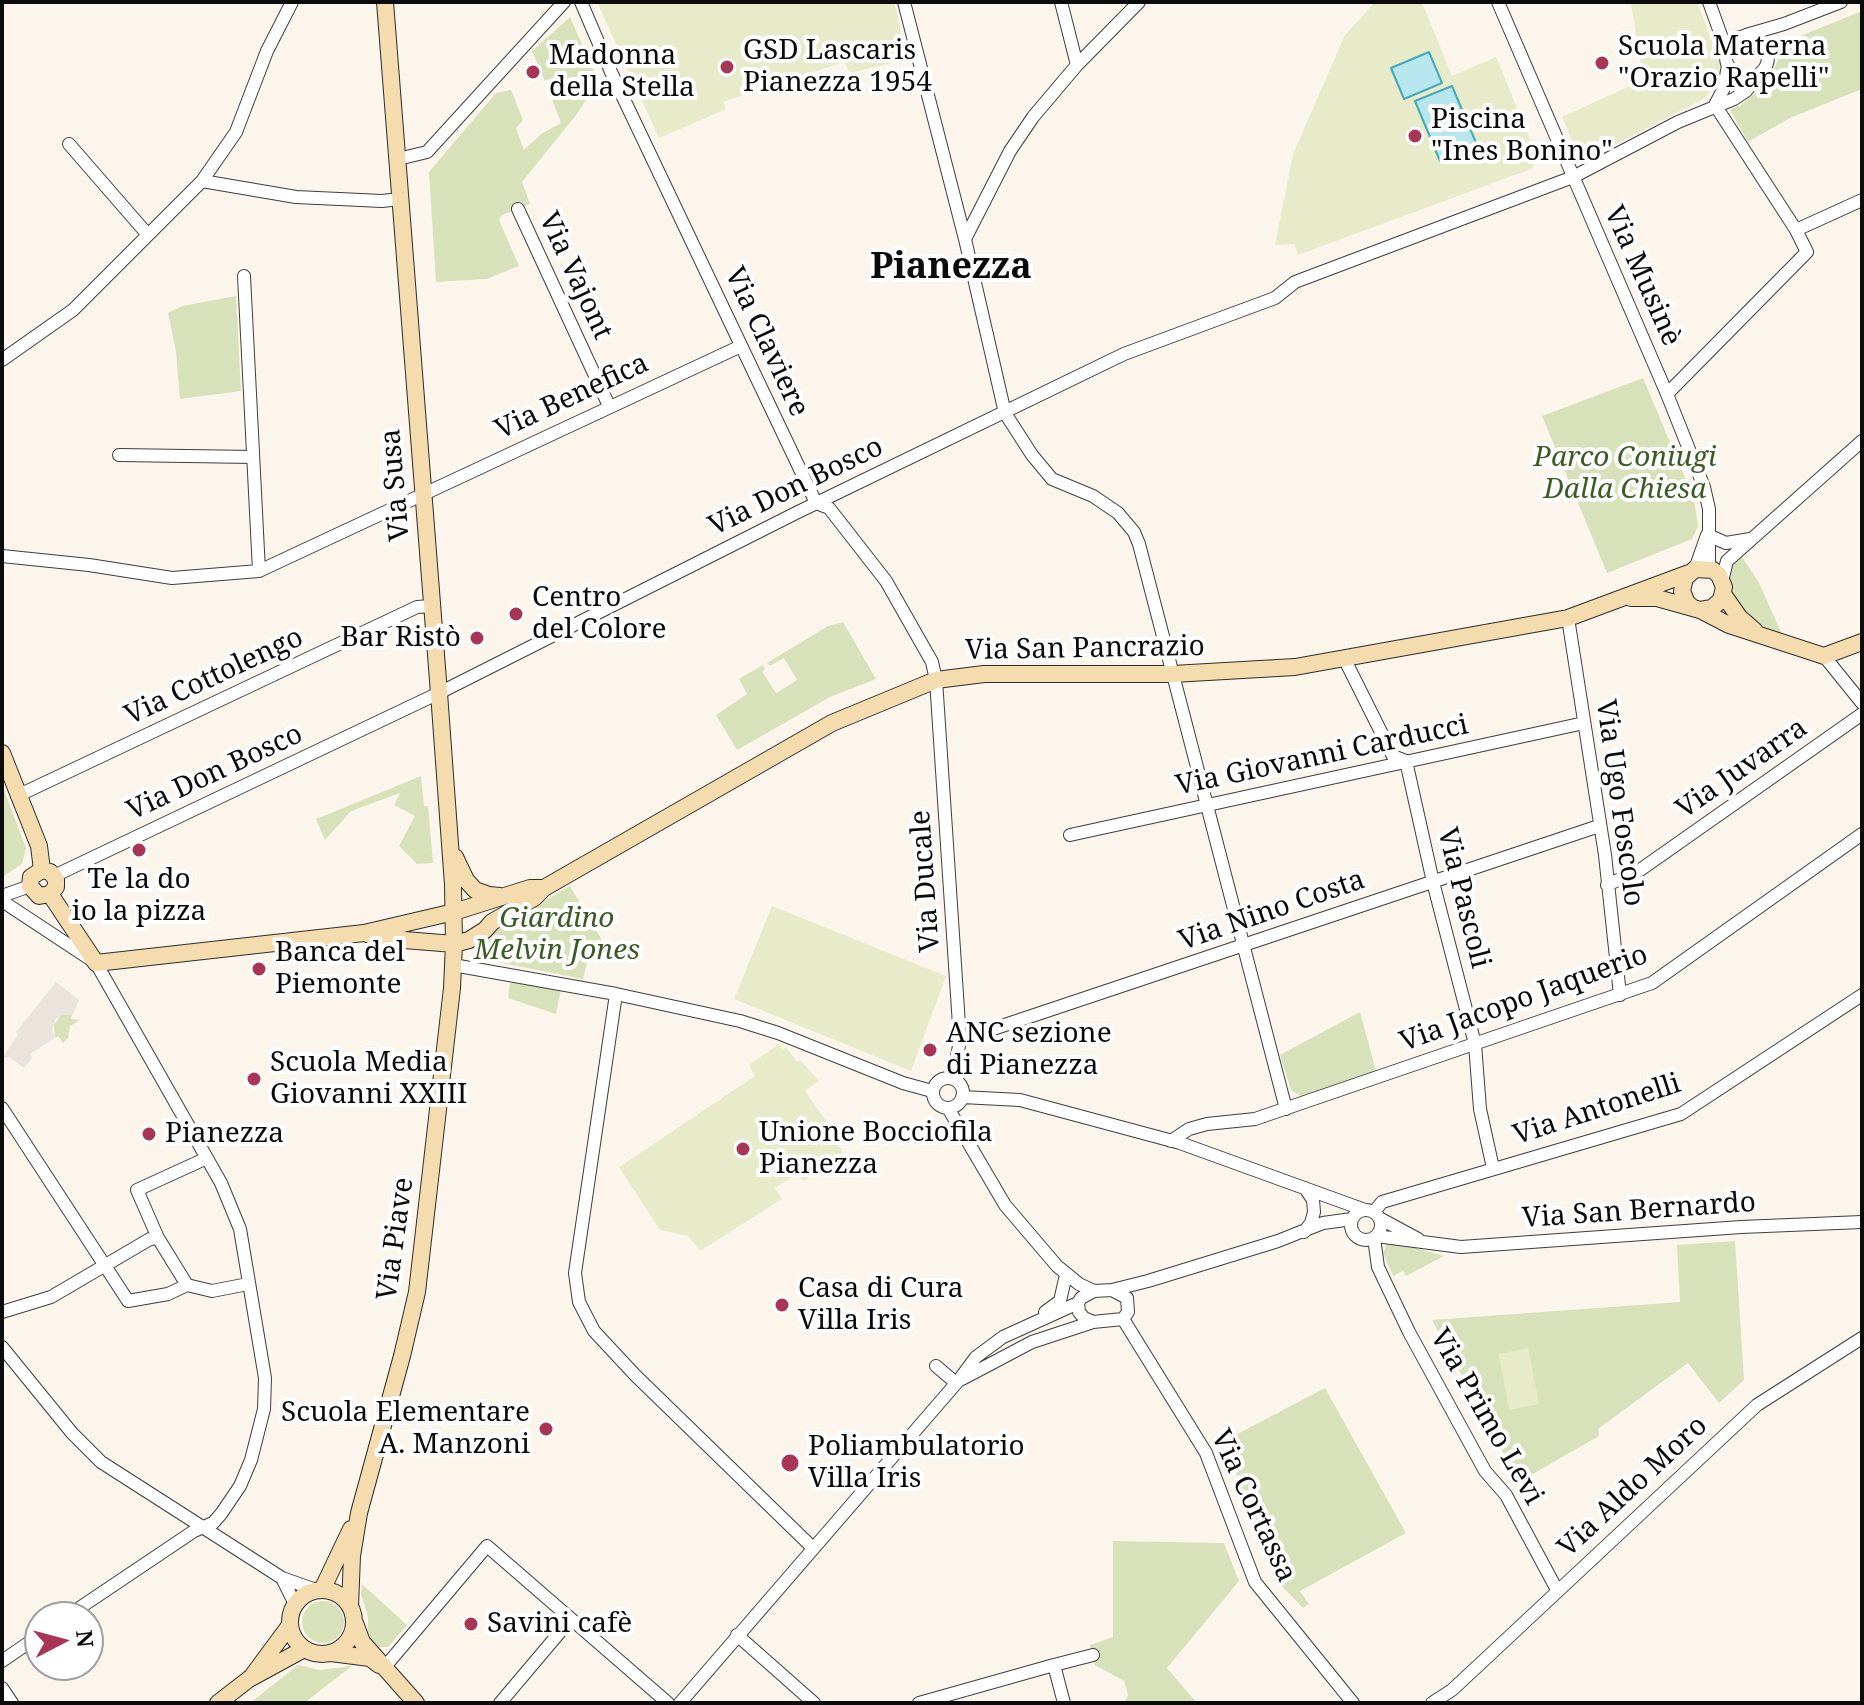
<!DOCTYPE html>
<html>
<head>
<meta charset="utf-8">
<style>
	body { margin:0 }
	#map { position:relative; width:1864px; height:1705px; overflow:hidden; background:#fcf5ec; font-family:"Noto Serif",serif }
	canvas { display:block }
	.frame { position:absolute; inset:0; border:4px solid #0b0b0b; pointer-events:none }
	.north { position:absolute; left:24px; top:1601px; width:80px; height:80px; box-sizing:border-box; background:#fff; border:2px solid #9d9d9d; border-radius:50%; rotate:84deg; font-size:22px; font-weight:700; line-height:32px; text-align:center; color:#0b0b0b }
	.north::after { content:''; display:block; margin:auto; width:28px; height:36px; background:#a93556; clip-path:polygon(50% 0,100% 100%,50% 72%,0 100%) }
</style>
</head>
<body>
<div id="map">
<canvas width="1864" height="1705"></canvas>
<div class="frame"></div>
<div class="north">N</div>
</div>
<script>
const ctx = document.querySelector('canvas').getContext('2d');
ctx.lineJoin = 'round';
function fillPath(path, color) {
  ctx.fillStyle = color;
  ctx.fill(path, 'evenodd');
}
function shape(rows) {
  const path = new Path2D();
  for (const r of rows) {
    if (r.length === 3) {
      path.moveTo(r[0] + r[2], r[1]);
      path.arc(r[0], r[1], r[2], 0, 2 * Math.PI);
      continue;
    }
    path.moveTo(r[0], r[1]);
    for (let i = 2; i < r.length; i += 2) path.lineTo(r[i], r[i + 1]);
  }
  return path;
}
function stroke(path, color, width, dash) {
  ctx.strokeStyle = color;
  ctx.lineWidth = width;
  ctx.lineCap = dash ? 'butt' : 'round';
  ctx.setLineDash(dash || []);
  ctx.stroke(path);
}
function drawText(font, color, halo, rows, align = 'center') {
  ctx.font = font + ' "Noto Serif",serif';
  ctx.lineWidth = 8;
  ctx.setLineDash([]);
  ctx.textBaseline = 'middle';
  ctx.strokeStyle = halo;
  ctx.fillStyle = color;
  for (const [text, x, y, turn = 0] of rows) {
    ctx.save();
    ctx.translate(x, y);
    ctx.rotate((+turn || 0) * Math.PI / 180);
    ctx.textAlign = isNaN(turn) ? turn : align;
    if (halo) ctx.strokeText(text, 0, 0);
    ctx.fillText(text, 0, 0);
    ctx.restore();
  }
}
const green = shape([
	[1862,11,1862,89,1790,118,1748,142,1730,109,1740,106,1761,88,1776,65,1783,43],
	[570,17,598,81,577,114,522,182,530,204,502,215,499,220,519,266,486,279,436,282,429,172,496,93,511,90,523,120,516,128,524,150,541,134,561,123,551,96,556,93,549,79,545,81,532,51],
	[236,296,241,391,180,399,176,352,168,313,182,306],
	[1643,378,1694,499,1698,526,1692,539,1607,573,1542,416],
	[1738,551,1758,581,1787,645,1732,609,1727,561],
	[843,622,876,679,830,697,737,750,716,715,747,694,739,679,763,665,765,669,762,671,776,693,797,680,784,658,770,666,767,663,828,626],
	[421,776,424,806,428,806,433,863,417,864,399,846,415,816,394,805,400,793,351,811,325,840,316,819],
	[2,785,26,848,22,864,2,877],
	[570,886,606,947,587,963,583,979,473,957,478,944,496,929],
	[510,983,562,984,556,1014,508,998],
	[1360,1012,1376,1071,1301,1096,1291,1090,1280,1055],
	[72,1014,71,1019,80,1020,70,1026,68,1038,63,1043,58,1036,55,1038,54,1025,61,1015],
	[1391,1241,1444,1256,1406,1276,1403,1271,1393,1276,1383,1253,1387,1243],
	[1735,1241,1744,1380,1719,1403,1688,1363,1598,1429,1599,1436,1519,1482,1432,1320,1680,1302,1677,1245],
	[1325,1388,1406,1533,1300,1591,1309,1604,1303,1608,1277,1581,1224,1441],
	[1113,1541,1224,1543,1239,1581,1167,1668,1197,1703,1124,1703,1128,1695,1124,1681,1095,1665,1090,1645,1113,1637],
	[362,1584,407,1625,388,1647,377,1647,368,1643,368,1616,361,1594],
	[323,1622,21],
	[298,1665,320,1670,352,1666,304,1703,250,1703]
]);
const pitch = shape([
	[597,2,894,2,908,59,850,73,844,62,723,102,726,109,659,138],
	[1375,2,1422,2,1452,76,1496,57,1538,159,1531,169,1298,255,1294,244,1275,245,1293,154,1345,35],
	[1631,2,1697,2,1719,59,1720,75,1710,93,1700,101,1581,162,1562,117,1643,80],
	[772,906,946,976,911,1071,734,999],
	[779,1044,783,1049,786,1047,797,1062,800,1060,819,1081,805,1091,841,1142,838,1145,843,1152,804,1181,797,1174,775,1188,782,1199,700,1251,688,1236,660,1230,619,1167,755,1076,749,1065],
	[1528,1348,1539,1404,1509,1410,1499,1354]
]);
const plaza = shape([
	[56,982,79,1000,73,1014,61,1015,56,1019,52,1030,55,1038,30,1054,32,1058,24,1068,9,1057,2,1058,18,1035,16,1032]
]);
const water = shape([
	[1429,52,1442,83,1404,99,1391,68,1429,52],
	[1452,86,1477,145,1440,161,1415,101,1452,86]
]);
const street = shape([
	[581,2,611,72,816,503,829,508,886,581,932,662,936,680,960,1040,953,1079],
	[904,2,965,239,1005,413,1032,455,1052,479,1093,496,1118,513,1134,532,1139,544,1286,1109],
	[1061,2,1077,65],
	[1498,2,1667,394,1704,487,1709,509,1709,569],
	[1709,2,1727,52],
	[1746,35,1784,24,1841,2],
	[1747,57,21],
	[1715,105,1724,88,1728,65],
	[69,144,148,235],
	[398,159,427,152,564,2],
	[202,181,296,197,382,201,400,199],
	[518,209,609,406],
	[1796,230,1862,200],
	[965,239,1010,151,1033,117,1077,65,1139,2],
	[244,276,259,571],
	[2,360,73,310,202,181,236,132,267,51,292,2],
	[1667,394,1807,252,1796,230,1715,105],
	[119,455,253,457],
	[1710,536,1726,543,1750,539],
	[2,556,89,565,172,578,259,571,741,346],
	[1695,569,1707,535],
	[1722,581,1727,561,1862,441],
	[1568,618,1605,855,1620,995],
	[1824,656,1862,703],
	[1344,658,1393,756,1406,761,1433,882,1475,1044,1480,1109,1493,1168],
	[17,796,417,607,432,606],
	[1070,835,1584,723],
	[54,876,439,693,798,512,1124,354,1275,298,1295,282,1573,177,1678,122,1734,99,1746,91,1759,74],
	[1607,885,1640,870,1862,714],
	[2,896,30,886],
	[2,901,96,963,221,1183,240,1229,265,1378,264,1409,251,1460,240,1486,221,1514,213,1523,194,1531,66,1617],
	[453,965,616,994,740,1021,778,1033,903,1083,932,1091],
	[616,994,575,1273,579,1302,594,1331,635,1375,813,1548],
	[960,1040,1599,826],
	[948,1093,15],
	[962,1097,1020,1100,1180,1143,1365,1210],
	[2,1108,128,1301,168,1294,187,1285],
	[948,1108,1005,1205,1057,1266,1079,1284,1094,1291],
	[1171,1141,1189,1129,1207,1124,1255,1119,1652,983,1862,834],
	[1366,1225,15],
	[1374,1212,1382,1202,1681,1114,1862,995],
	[1379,1218,1418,1239],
	[1304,1232,1311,1223,1314,1212,1313,1200,1305,1188],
	[1376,1236,1461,1247,1741,1227,1862,1222],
	[158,1238,137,1190,207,1158],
	[1374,1238,1378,1267,1409,1332,1485,1471,1506,1495,1557,1590],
	[1112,1290,1127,1298,1128,1312,1123,1319,1093,1322,1084,1318,1079,1312,1078,1303,1081,1298,1094,1291,1112,1290,1148,1281,1278,1241,1323,1223,1352,1219],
	[2,1312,51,1297,150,1239,158,1238,187,1285,212,1291,248,1284],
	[1045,1312,1060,1301,1065,1279],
	[1123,1319,1206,1453,1255,1582,1353,1703],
	[2,1347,72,1433,101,1462,282,1578,316,1590],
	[936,1366,956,1383],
	[962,1379,1032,1342,1093,1322],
	[282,1578,295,1604],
	[737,1635,814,1703],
	[2,1661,40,1635],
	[1054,1665,1093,1655],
	[384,1668,487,1546,668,1703],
	[2,1688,12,1703],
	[500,1703,571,1619],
	[680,1703,959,1380,976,1357,1003,1337,1078,1303],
	[919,1703,1054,1665,1064,1703],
	[1432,1703,1452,1690,1481,1663,1757,1405,1862,1338]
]);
const secondary = shape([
	[1723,594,1739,617,1755,631],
	[1631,598,1657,598,1700,610,1712,608,1721,600,1724,587,1719,575,1713,570,1695,569,1685,578,1682,591,1687,603,1693,608],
	[1700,610,1729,625,1824,656,1862,642],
	[2,753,39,846,42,870],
	[455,857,466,880,475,890,489,895,500,896],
	[42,870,31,877,30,886,39,896,50,894],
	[42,870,50,872,56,879,56,887,50,894],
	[50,894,96,963,364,933,454,912,530,888,542,888],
	[364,933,379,938,454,944,469,940,485,930,492,922,534,898,544,888,832,723,936,680,984,674,1173,674,1295,667,1568,618,1689,573],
	[322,1590,351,1529],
	[322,1622,32],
	[350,1606,352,1556,359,1513,402,1356,417,1292,452,988,454,944,453,885,439,693,385,2],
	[355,1623,362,1642,416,1703],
	[331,1653,370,1658,379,1665],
	[253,1675,290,1625],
	[218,1703,249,1679,304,1649]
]);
const markers = [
	[1602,63,8,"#a93556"],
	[727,67,8,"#a93556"],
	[533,72,8,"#a93556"],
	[1415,136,8,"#a93556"],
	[516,614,8,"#a93556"],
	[477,638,8,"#a93556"],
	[139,850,8,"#a93556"],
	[259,969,8,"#a93556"],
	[930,1050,8,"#a93556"],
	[254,1079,8,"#a93556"],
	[149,1134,8,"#a93556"],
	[743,1149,8,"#a93556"],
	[782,1305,8,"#a93556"],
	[546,1429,8,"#a93556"],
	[790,1463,10,"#a93556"],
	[471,1624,8,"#a93556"]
];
const poiNames = [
	["Scuola Materna",1618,47],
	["\"Orazio Rapelli\"",1618,79],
	["GSD Lascaris",743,51],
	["Pianezza 1954",743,83],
	["Madonna",549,56],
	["della Stella",549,88],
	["Piscina",1431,120],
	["\"Ines Bonino\"",1431,152],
	["Centro",532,598],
	["del Colore",532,630],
	["Bar Ristò",461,638,"right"],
	["Te la do",139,880,"center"],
	["io la pizza",139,912,"center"],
	["Banca del",275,953],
	["Piemonte",275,985],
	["ANC sezione",946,1034],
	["di Pianezza",946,1066],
	["Scuola Media",270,1063],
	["Giovanni XXIII",270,1095],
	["Unione Bocciofila",759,1133],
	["Pianezza",759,1165],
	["Pianezza",165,1134],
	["Casa di Cura",798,1289],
	["Villa Iris",798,1321],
	["Scuola Elementare",530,1413,"right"],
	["A. Manzoni",530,1445,"right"],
	["Poliambulatorio",808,1447],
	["Villa Iris",808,1479],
	["Savini cafè",487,1624]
];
const streetNames = [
	["Via Vajont",575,276,65],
	["Via Musinè",1642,276,66],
	["Via Claviere",766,342,65],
	["Via Benefica",572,397,-25],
	["Via Susa",396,485,-95],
	["Via Don Bosco",796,487,-26],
	["Via San Pancrazio",1085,649,-1],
	["Via Cottolengo",214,677,-25],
	["Via Giovanni Carducci",1322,756,-12],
	["Via Juvarra",1742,769,-35],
	["Via Don Bosco",215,773,-25],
	["Via Ugo Foscolo",1619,803,82],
	["Via Ducale",926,881,-94],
	["Via Pascoli",1463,898,76],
	["Via Nino Costa",1272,911,-19],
	["Via Jacopo Jaquerio",1524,999,-20],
	["Via Antonelli",1597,1110,-18],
	["Via San Bernardo",1639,1211,-4],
	["Via Piave",396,1239,-82],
	["Via Primo Levi",1486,1417,60],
	["Via Aldo Moro",1633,1487,-43],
	["Via Cortassa",1253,1506,65]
];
const parkNames = [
	["Parco Coniugi",1625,458],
	["Dalla Chiesa",1625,490],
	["Giardino",557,919],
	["Melvin Jones",557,951]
];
const districtNames = [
	["Pianezza",951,268]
];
fillPath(green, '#d8e2ba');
fillPath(pitch, '#e7ebca');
fillPath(plaza, '#ebe4dc');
fillPath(water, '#b7e6ee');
stroke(water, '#47a8bb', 2);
stroke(street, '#3e3e3e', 14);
stroke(secondary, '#2d2d2d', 18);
stroke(street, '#fff', 12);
stroke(secondary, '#f4dcaf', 16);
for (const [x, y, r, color] of markers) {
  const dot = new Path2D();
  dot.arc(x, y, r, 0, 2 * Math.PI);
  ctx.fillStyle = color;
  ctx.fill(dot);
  stroke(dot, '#fff', 3);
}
drawText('28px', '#0b0b0b', '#fff', poiNames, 'left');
drawText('28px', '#0b0b0b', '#fff', streetNames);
drawText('italic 28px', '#3c5a24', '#fff', parkNames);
drawText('bold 36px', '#0b0b0b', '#fff', districtNames);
</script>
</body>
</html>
